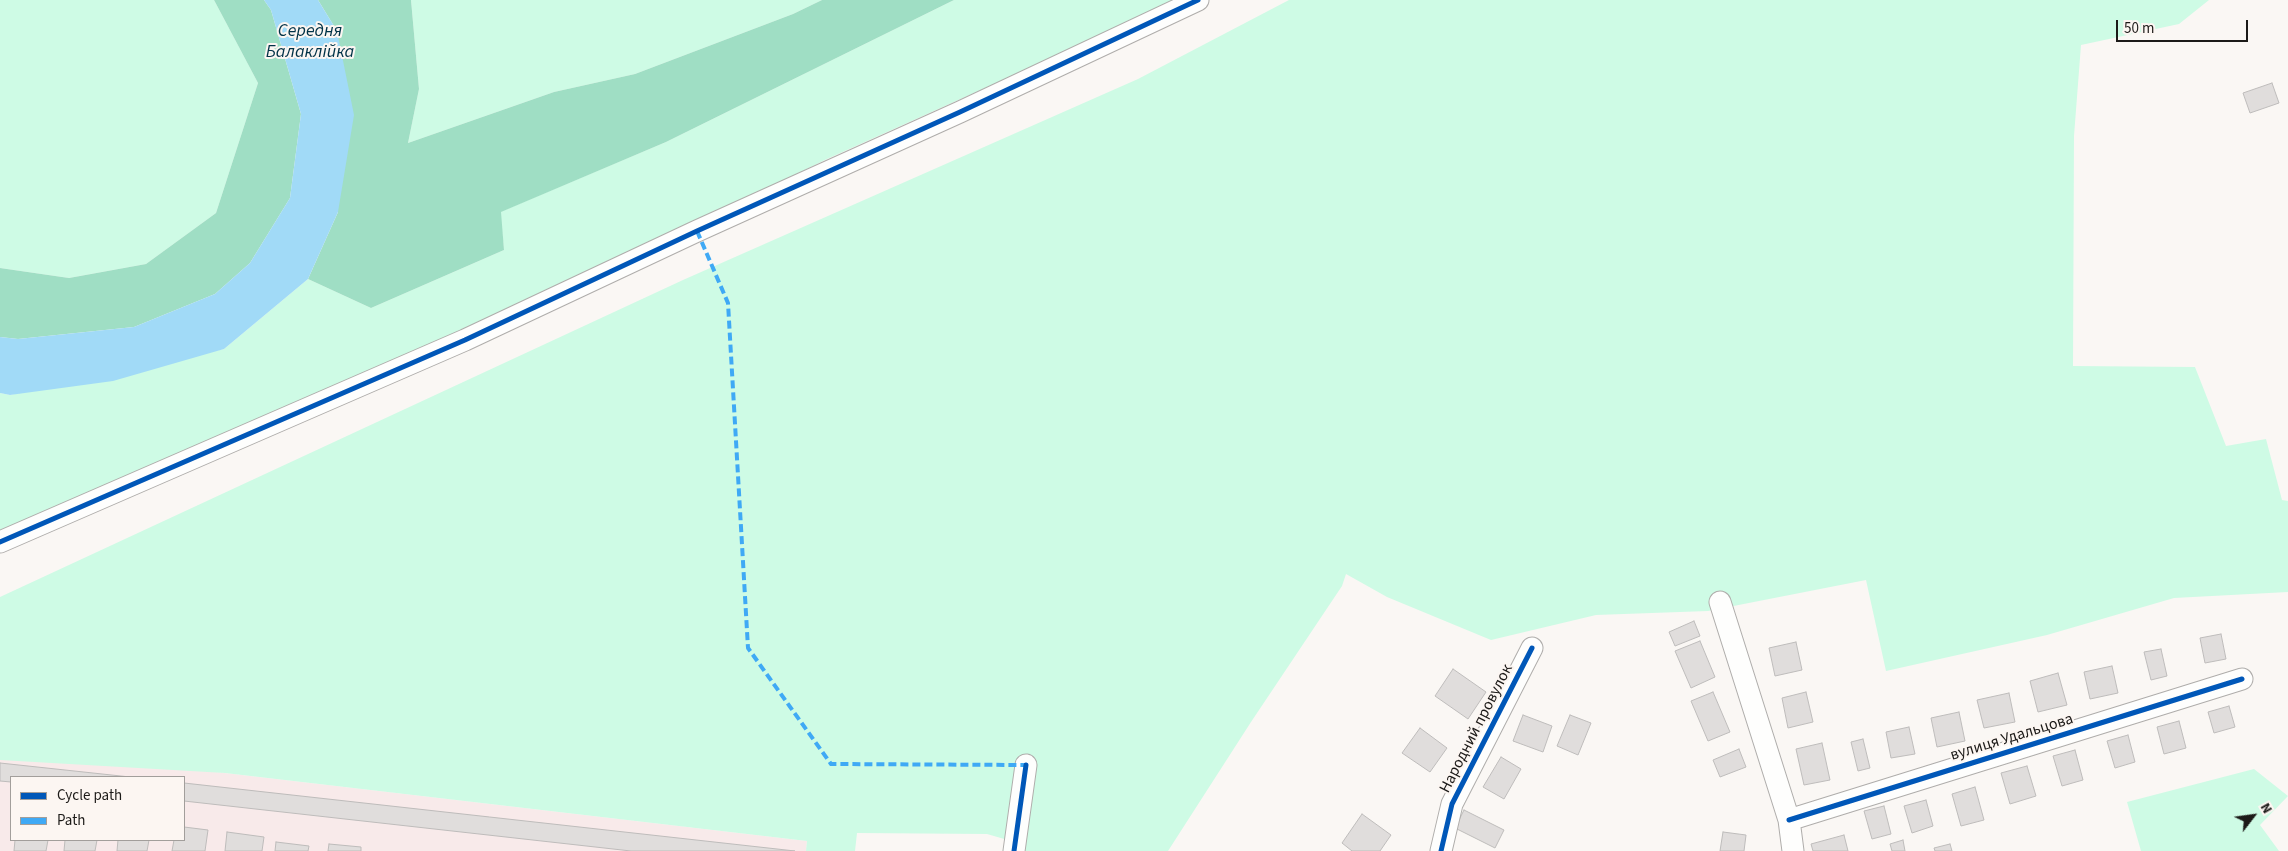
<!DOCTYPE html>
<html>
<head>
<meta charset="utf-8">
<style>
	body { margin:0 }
	#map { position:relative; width:2288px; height:851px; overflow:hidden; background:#faf7f4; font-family:"Source Sans 3",sans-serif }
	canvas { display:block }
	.legend { position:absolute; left:10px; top:776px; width:175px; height:65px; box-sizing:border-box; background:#fcf6f2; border:1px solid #a29e9b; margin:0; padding:6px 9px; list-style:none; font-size:15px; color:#1c1a18 }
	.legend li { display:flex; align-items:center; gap:10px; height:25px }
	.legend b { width:25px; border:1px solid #a29e9b }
	.north { position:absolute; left:2228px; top:791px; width:50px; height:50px; -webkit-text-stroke:4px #fcf6f2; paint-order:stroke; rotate:60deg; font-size:14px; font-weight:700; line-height:20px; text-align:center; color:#1c1a18 }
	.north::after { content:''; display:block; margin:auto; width:18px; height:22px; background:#1c1a18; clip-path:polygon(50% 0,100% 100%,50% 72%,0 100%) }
	.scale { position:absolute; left:2116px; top:20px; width:132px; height:22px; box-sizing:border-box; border:2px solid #1c1a18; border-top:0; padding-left:6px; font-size:15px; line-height:18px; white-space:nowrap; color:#1c1a18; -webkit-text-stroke:4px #fcf6f2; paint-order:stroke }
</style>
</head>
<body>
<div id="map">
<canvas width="2288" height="851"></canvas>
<ul class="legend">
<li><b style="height:6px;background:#0057b8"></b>Cycle path</li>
<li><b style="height:6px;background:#3fa9f5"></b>Path</li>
</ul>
<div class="north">N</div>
<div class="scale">50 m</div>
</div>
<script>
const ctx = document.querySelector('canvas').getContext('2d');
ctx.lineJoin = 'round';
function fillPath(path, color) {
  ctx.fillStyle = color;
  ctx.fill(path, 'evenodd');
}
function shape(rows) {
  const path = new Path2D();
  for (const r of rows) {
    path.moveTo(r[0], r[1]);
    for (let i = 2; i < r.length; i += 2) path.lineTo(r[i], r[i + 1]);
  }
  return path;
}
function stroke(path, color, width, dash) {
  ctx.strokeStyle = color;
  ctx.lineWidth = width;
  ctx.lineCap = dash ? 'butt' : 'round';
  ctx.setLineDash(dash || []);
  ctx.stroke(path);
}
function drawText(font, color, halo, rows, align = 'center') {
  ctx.font = font + ' "Source Sans 3",sans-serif';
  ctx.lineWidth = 4;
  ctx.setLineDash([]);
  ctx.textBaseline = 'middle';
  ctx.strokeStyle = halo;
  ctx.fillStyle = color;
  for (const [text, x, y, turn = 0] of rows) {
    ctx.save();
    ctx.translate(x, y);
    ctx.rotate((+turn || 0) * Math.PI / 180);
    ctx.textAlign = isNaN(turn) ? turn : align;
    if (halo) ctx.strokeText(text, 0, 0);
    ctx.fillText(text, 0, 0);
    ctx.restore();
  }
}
const industrial = shape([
	[0,749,225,773,807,841,806,851,0,851],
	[11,777,184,777,184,840,11,840]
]);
const green = shape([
	[0,0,214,0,258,83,216,213,146,264,69,278,0,268],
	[411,0,822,0,793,14,635,74,554,92,408,143,419,89],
	[954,0,1181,0,827,159,580,280,295,409,0,530,0,393,10,395,224,349,308,279,371,308,504,250,500,212,666,142],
	[1289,0,2209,0,2179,24,2081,45,2074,136,2073,366,2195,367,2226,446,2266,439,2282,500,2288,501,2288,592,2174,598,2047,635,1886,671,1866,580,1708,611,1596,615,1491,640,1387,597,1346,574,1342,586,1251,722,1168,851,1017,851,1018,843,987,834,857,833,855,851,806,851,807,841,225,773,0,760,0,597,683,280,1138,79],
	[2254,769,2288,796,2260,825,2279,851,2141,851,2127,802]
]);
const forest = shape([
	[214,0,264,0,271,10,301,114,290,198,250,263,215,294,134,327,18,339,0,337,0,268,69,278,146,264,216,213,258,83],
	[318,0,411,0,419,89,408,143,554,92,635,74,793,14,822,0,954,0,666,142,501,212,504,250,371,308,308,279,338,212,337,31]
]);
const water = shape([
	[264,0,318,0,337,31,354,115,338,212,308,279,224,349,113,381,10,395,0,393,0,337,18,339,134,327,215,294,250,263,290,198,301,114,271,10]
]);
const building = shape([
	[2272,83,2279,103,2250,113,2243,93,2272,83],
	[1694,621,1700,636,1675,646,1669,632,1694,621],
	[2221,634,2226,659,2205,663,2200,638,2221,634],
	[1700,641,1715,677,1691,688,1675,651,1700,641],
	[1796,642,1802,670,1775,676,1769,648,1796,642],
	[2161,649,2167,676,2151,680,2144,652,2161,649],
	[2112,666,2118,693,2090,699,2084,672,2112,666],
	[1453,669,1486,692,1468,719,1435,696,1453,669],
	[2058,673,2067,705,2038,712,2030,681,2058,673],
	[1713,692,1730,732,1708,741,1691,701,1713,692],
	[1806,692,1813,722,1788,728,1782,698,1806,692],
	[2009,693,2015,722,1984,728,1977,700,2009,693],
	[2229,706,2235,727,2214,733,2208,712,2229,706],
	[1959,712,1965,741,1937,747,1931,718,1959,712],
	[1523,715,1552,726,1543,752,1513,741,1523,715],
	[1570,715,1591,723,1578,755,1557,746,1570,715],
	[2179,721,2186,748,2164,754,2157,727,2179,721],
	[1909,727,1915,754,1891,758,1886,732,1909,727],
	[1420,728,1447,748,1430,772,1402,753,1420,728],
	[2128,735,2135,762,2115,768,2107,741,2128,735],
	[1863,739,1870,768,1858,771,1851,742,1863,739],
	[1822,743,1830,780,1804,785,1796,749,1822,743],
	[1739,749,1746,767,1720,777,1713,760,1739,749],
	[2075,750,2083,780,2062,786,2053,756,2075,750],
	[1501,757,1521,769,1504,799,1483,787,1501,757],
	[0,763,130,777,11,777,11,782,0,781,0,763],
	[2027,766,2036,796,2010,804,2001,773,2027,766],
	[184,783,795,851,631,851,184,801,184,783],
	[1975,787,1984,820,1961,826,1952,794,1975,787],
	[1926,800,1933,826,1912,833,1904,806,1926,800],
	[1884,806,1891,834,1872,839,1864,811,1884,806],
	[1464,810,1504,830,1495,848,1455,828,1464,810],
	[1362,814,1391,835,1380,851,1352,851,1342,843,1362,814],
	[184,827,208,830,205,851,172,851,174,840,184,840,184,827],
	[227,832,264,837,262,851,225,851,227,832],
	[1723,832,1746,835,1744,851,1720,851,1723,832],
	[1844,835,1848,851,1813,851,1811,844,1844,835],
	[15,840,48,840,46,851,14,851,15,840],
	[65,840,97,840,95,851,64,851,65,840],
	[118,840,149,840,147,851,117,851,118,840],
	[1903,840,1905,851,1892,851,1890,844,1903,840],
	[276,842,309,846,308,851,275,851,276,842],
	[329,844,361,847,361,851,328,851,329,844],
	[1950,844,1952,851,1935,851,1934,848,1950,844]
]);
const minor = shape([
	[0,542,465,340,697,231,960,112,1198,0],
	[1720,602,1789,820,1793,851],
	[1789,820,2242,679],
	[1014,851,1026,765],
	[1441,851,1452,804,1532,648]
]);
const quiet = shape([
	[697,231,728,303,748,648,831,764,1026,765]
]);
const cycleway = shape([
	[0,542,465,340,697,231,960,112,1198,0],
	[1789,820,2242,679],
	[1014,851,1026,765],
	[1441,851,1452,804,1532,648]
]);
const streetNames = [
	["Народний провулок",1477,729,-63],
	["вулиця Удальцова",2012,738,-17]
];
const waterNames = [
	["Середня",310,32],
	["Балаклійка",310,53]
];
fillPath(industrial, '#f8eaea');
fillPath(green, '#cefbe5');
fillPath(forest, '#9fdec4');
fillPath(water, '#a1daf7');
fillPath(building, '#e0dddc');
stroke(building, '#bebcbb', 1);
stroke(minor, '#afadab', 23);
stroke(minor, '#fefefd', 21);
stroke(quiet, '#3fa9f5', 4, [8, 4]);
stroke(cycleway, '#0057b8', 5);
drawText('16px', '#1c1a18', '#fcf6f2', streetNames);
drawText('italic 18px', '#003247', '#fcf6f2', waterNames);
</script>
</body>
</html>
